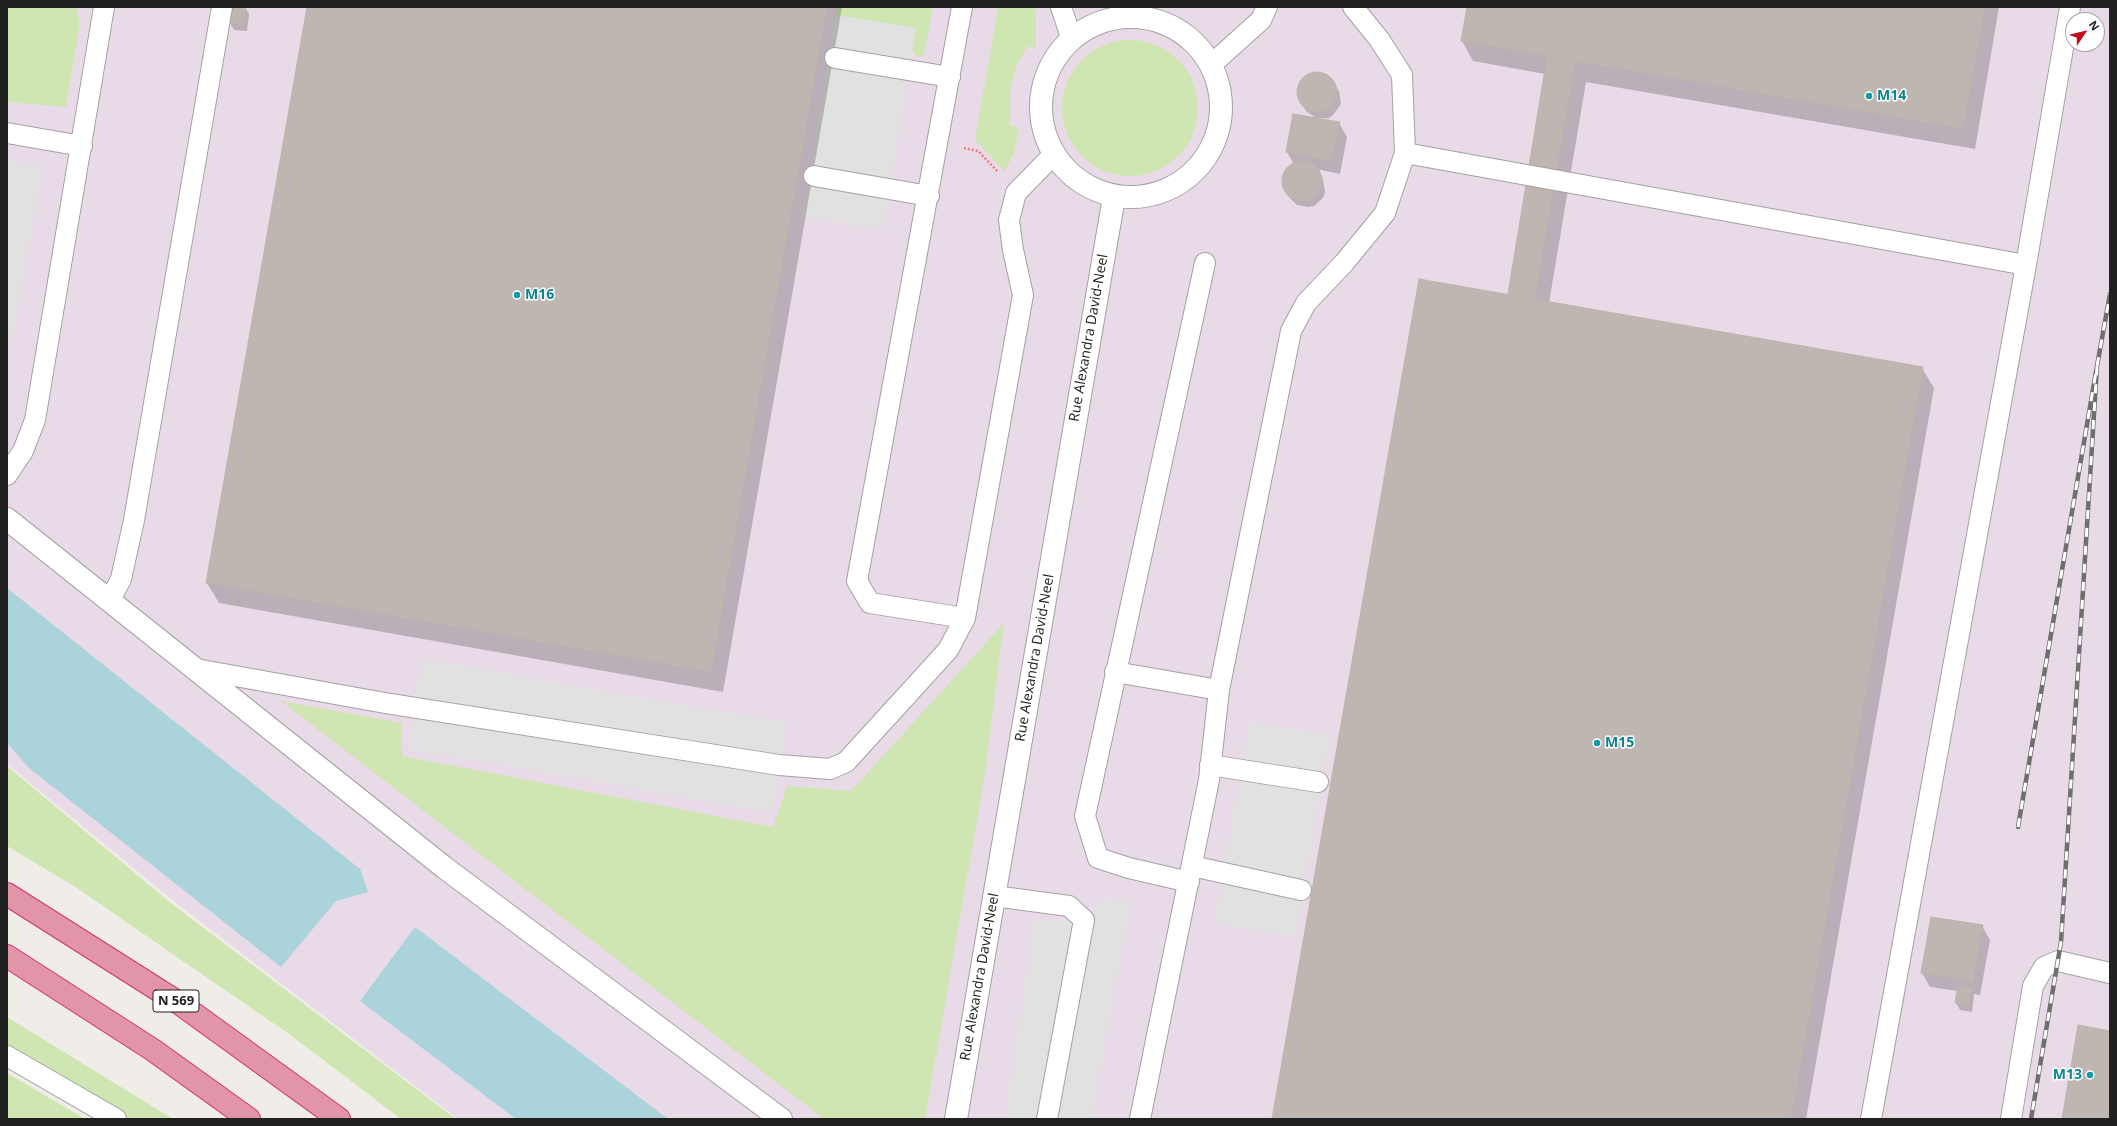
<!DOCTYPE html>
<html>
<head>
<meta charset="utf-8">
<style>
	body { margin:0 }
	#map { position:relative; width:2117px; height:1126px; overflow:hidden; background:#f0ede8; font-family:"Open Sans",sans-serif }
	canvas { display:block }
	.frame { position:absolute; inset:0; border:8px solid #212121; pointer-events:none }
	.north { position:absolute; left:2065px; top:12px; width:40px; height:40px; box-sizing:border-box; background:#fff; border:1px solid #a6a6a6; border-radius:50%; rotate:55deg; font-size:11px; font-weight:700; line-height:16px; text-align:center; color:#212121 }
	.north::after { content:''; display:block; margin:auto; width:14px; height:18px; background:#c40e1a; clip-path:polygon(50% 0,100% 100%,50% 72%,0 100%) }
</style>
</head>
<body>
<div id="map">
<canvas width="2117" height="1126"></canvas>
<div class="frame"></div>
<div class="north">N</div>
</div>
<script>
const ctx = document.querySelector('canvas').getContext('2d');
ctx.lineJoin = 'round';
function fillPath(path, color) {
  ctx.fillStyle = color;
  ctx.fill(path, 'evenodd');
}
function shape(rows) {
  const path = new Path2D();
  for (const r of rows) {
    if (r.length === 3) {
      path.moveTo(r[0] + r[2], r[1]);
      path.arc(r[0], r[1], r[2], 0, 2 * Math.PI);
      continue;
    }
    path.moveTo(r[0], r[1]);
    for (let i = 2; i < r.length; i += 2) path.lineTo(r[i], r[i + 1]);
  }
  return path;
}
function stroke(path, color, width, dash) {
  ctx.strokeStyle = color;
  ctx.lineWidth = width;
  ctx.lineCap = dash ? 'butt' : 'round';
  ctx.setLineDash(dash || []);
  ctx.stroke(path);
}
function drawText(font, color, halo, rows, align = 'center') {
  ctx.font = font + ' "Open Sans",sans-serif';
  ctx.lineWidth = 3;
  ctx.setLineDash([]);
  ctx.textBaseline = 'middle';
  ctx.strokeStyle = halo;
  ctx.fillStyle = color;
  for (const [text, x, y, turn = 0] of rows) {
    ctx.save();
    ctx.translate(x, y);
    ctx.rotate((+turn || 0) * Math.PI / 180);
    ctx.textAlign = isNaN(turn) ? turn : align;
    if (halo) ctx.strokeText(text, 0, 0);
    ctx.fillText(text, 0, 0);
    ctx.restore();
  }
}
const industrial = shape([
	[7,7,2110,7,2110,1119,458,1119,176,903,7,764],
	[2073,20,2097,20,2097,44,2073,44]
]);
const grass = shape([
	[7,7,76,7,80,24,66,107,7,102],
	[837,7,933,7,924,55,920,57,915,55,912,50,915,28,835,15],
	[998,7,1035,7,1036,19,1036,50,1028,45,1017,65,1010,89,1010,125,1019,127,1014,154,1004,171,975,140],
	[1130,108,68],
	[1004,623,985,774,925,1119,824,1119,281,701,401,723,402,756,773,827,787,786,851,791],
	[7,766,172,904,456,1119,401,1119,289,1034,171,953,77,888,7,846],
	[7,1017,173,1119,124,1119,7,1047],
	[7,1073,85,1119,7,1119]
]);
const parking = shape([
	[835,15,916,28,882,230,802,216],
	[7,161,42,168,10,348,7,348],
	[422,659,786,723,771,812,407,749],
	[1249,721,1329,735,1296,936,1215,923],
	[1105,897,1130,902,1091,1119,1005,1119,1035,920,1084,920]
]);
const water = shape([
	[7,588,360,869,368,892,336,901,281,967,29,768,7,743],
	[415,927,668,1119,516,1119,360,1001]
]);
const shadow = shape([
	[233,7,245,8,249,14,247,31,234,30,230,23],
	[308,7,842,7,723,692,219,603,207,583],
	[1468,7,1999,7,1975,149,1586,82,1549,303,1922,368,1934,388,1806,1119,1273,1119,1508,295,1545,74,1473,61,1462,41],
	[1313,73,1326,75,1339,91,1341,104,1334,114,1329,118,1316,118,1306,111,1302,104,1298,91,1299,85,1308,75],
	[1339,123,1347,137,1340,174,1316,169,1323,180,1325,192,1323,198,1314,206,1308,207,1297,205,1288,196,1283,183,1285,172,1294,164,1287,152],
	[1982,926,1990,940,1980,995,1974,994,1972,1012,1960,1010,1956,1003,1958,991,1930,987,1922,973]
]);
const building = shape([
	[232,7,246,7,244,25,229,23,232,7],
	[307,7,827,7,711,672,206,583,307,7],
	[1467,7,1985,7,1963,129,1461,41,1467,7],
	[1547,57,1575,62,1535,299,1508,294,1547,57],
	[1317,92,20],
	[1293,114,1340,122,1332,161,1286,152,1293,114],
	[1302,181,20],
	[1419,279,1923,367,1791,1119,1272,1119,1419,279],
	[1931,917,1983,925,1973,982,1921,973,1931,917],
	[1958,986,1972,988,1968,1006,1955,1003,1958,986],
	[2078,1025,2110,1031,2110,1119,2062,1119,2078,1025]
]);
const path = shape([
	[1148,16,1149,7],
	[964,148,978,151,998,172]
]);
const lane = shape([
	[962,7,857,581,870,603,965,618],
	[1061,7,1071,37],
	[835,58,950,77],
	[1212,64,1261,20,1267,7],
	[7,133,82,146],
	[1405,153,2026,265,1871,1119],
	[814,176,929,196],
	[2026,265,2070,7],
	[7,475,23,451,35,420,104,7],
	[110,600,121,579,134,520,222,7],
	[196,669,385,703,779,765,830,769,846,762,948,650,965,618,1023,295,1013,250,1009,220,1016,193,1053,155],
	[1115,672,1219,690],
	[1210,765,1318,782],
	[1192,866,1301,890],
	[1189,882,1129,868,1098,858,1085,816,1205,263],
	[994,896,1069,906,1084,920,1047,1119],
	[7,1056,116,1119],
	[1140,1119,1209,780,1219,690,1291,331,1306,303,1344,263,1385,213,1405,153,1402,75,1379,39,1353,7],
	[2011,1119,2033,986,2044,967,2058,961,2110,973]
]);
const street = shape([
	[1131,107,90],
	[7,519,445,868,781,1119],
	[956,1119,1114,197]
]);
const highway = shape([
	[7,894,179,1003,339,1119],
	[7,956,153,1050,249,1119]
]);
const rail = shape([
	[2097,366,2110,294],
	[2018,827,2097,366,2061,942,2031,1119]
]);
const markers = [
	[1869,96,4,"#0f9aa8"],
	[517,295,4,"#0f9aa8"],
	[1597,743,4,"#0f9aa8"],
	[2090,1075,4,"#0f9aa8"]
];
const shields = [
	[176,1001,46]
];
const shieldNames = [
	["N 569",176,1001]
];
const cultureNames = [
	["M14",1877,96],
	["M16",525,295],
	["M15",1605,743],
	["M13",2082,1075,"right"]
];
const streetNames = [
	["Rue Alexandra David-Neel",1089,338,-80],
	["Rue Alexandra David-Neel",1035,658,-80],
	["Rue Alexandra David-Neel",980,977,-80]
];
fillPath(industrial, '#e9dae7');
fillPath(grass, '#cfe6b2');
fillPath(parking, '#e1e1e1');
fillPath(water, '#abd3db');
fillPath(shadow, '#0003');
fillPath(building, '#beb6b1');
stroke(building, '#c1b3ab', 1);
stroke(lane, '#a2a2a2', 22);
stroke(street, '#a2a2a2', 24);
stroke(highway, '#d03374', 24);
stroke(path, '#f17c78', 2.5, [2, 2]);
stroke(lane, '#fff', 20);
stroke(street, '#fff', 22);
stroke(highway, '#e295a9', 22);
stroke(rail, '#6f6f6f', 4.5);
stroke(rail, '#fff', 3, [9]);
for (const [x, y, r, color] of markers) {
  const dot = new Path2D();
  dot.arc(x, y, r, 0, 2 * Math.PI);
  ctx.fillStyle = color;
  ctx.fill(dot);
  stroke(dot, '#fff', 1.5);
}
for (const [x, y, w] of shields) {
  const box = new Path2D();
  box.roundRect(x - w / 2, y - 11, w, 22, 3);
  ctx.fillStyle = '#fff';
  ctx.fill(box);
  stroke(box, '#212121', 1);
}
drawText('bold 13px', '#212121', null, shieldNames);
drawText('bold 14px', '#0d838f', '#fff', cultureNames, 'left');
drawText('14px', '#212121', '#fff', streetNames);
</script>
</body>
</html>
